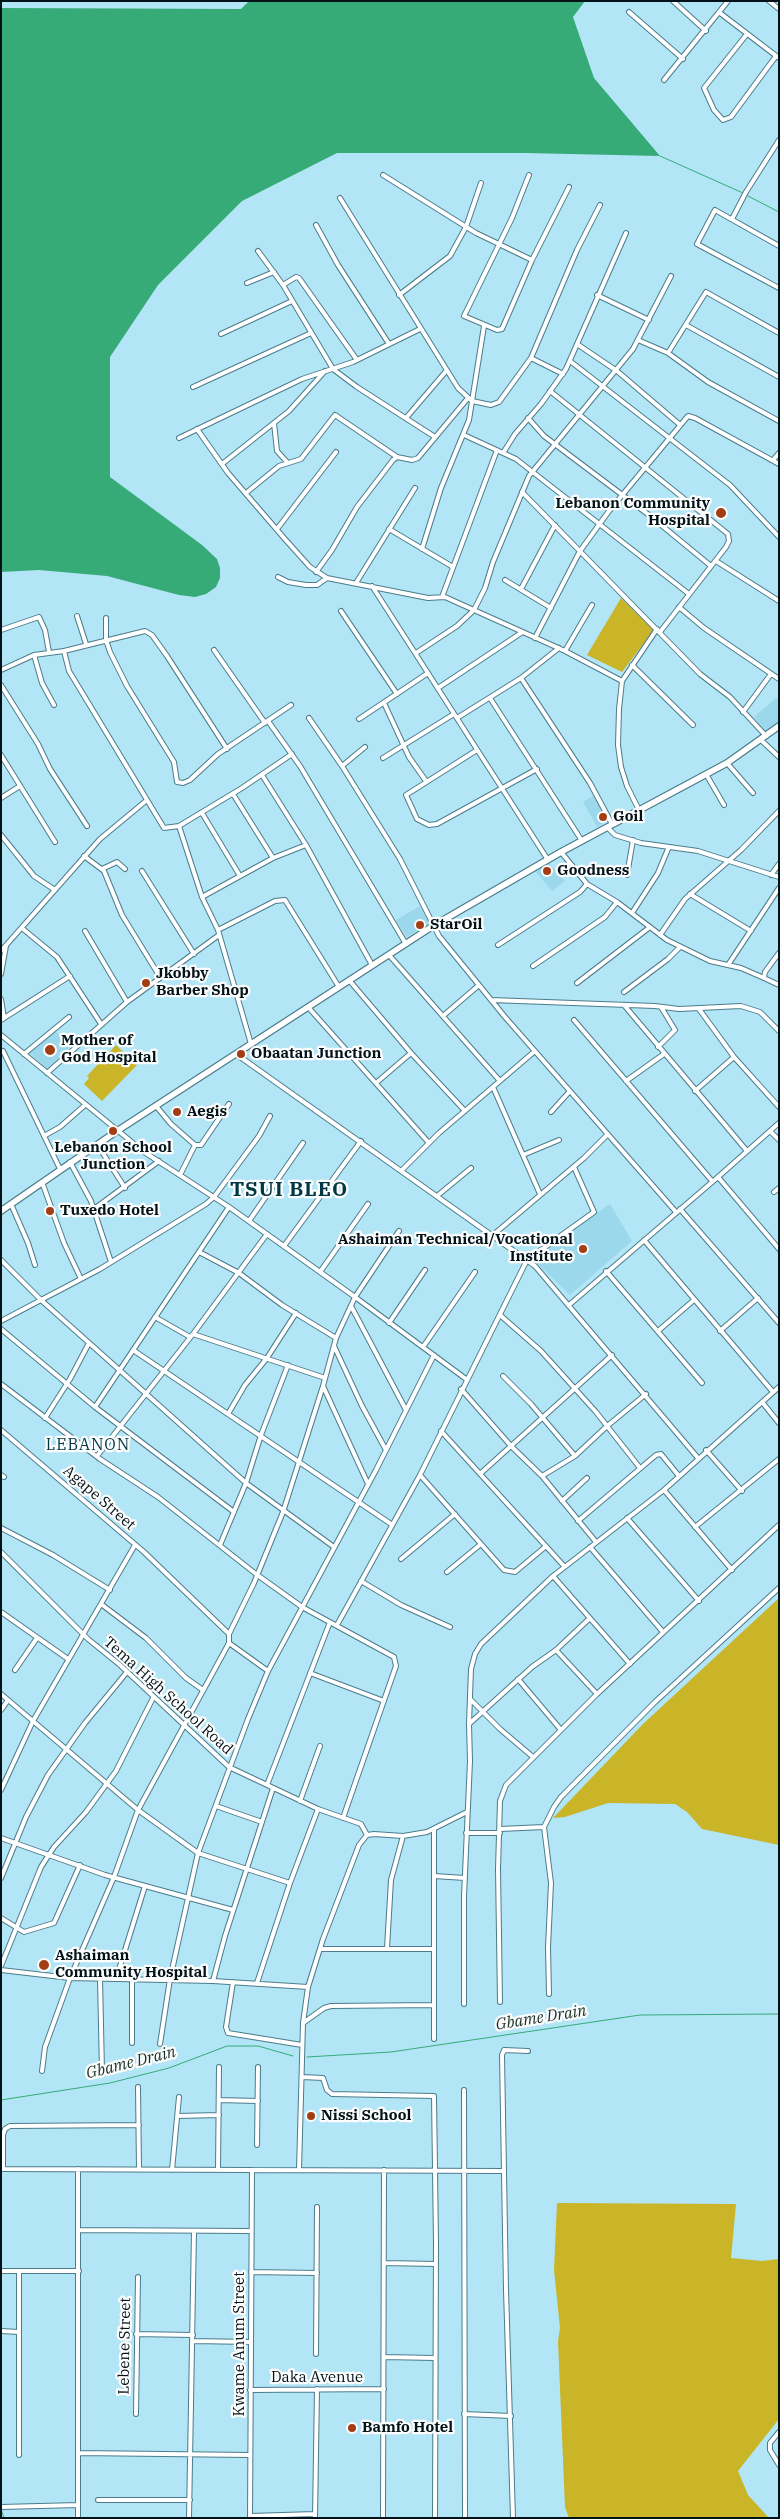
<!DOCTYPE html>
<html>
<head>
<meta charset="utf-8">
<style>
	body { margin:0 }
	#map { position:relative; width:780px; height:2519px; overflow:hidden; background:#b2e5f6; font-family:"IBM Plex Serif",serif }
	canvas { display:block }
	.frame { position:absolute; inset:0; border:2px solid #011218; pointer-events:none }
</style>
</head>
<body>
<div id="map">
<canvas width="780" height="2519"></canvas>
<div class="frame"></div>
</div>
<script>
const ctx = document.querySelector('canvas').getContext('2d');
ctx.lineJoin = 'round';
function fillPath(path, color) {
  ctx.fillStyle = color;
  ctx.fill(path, 'evenodd');
}
function shape(rows) {
  const path = new Path2D();
  for (const r of rows) {
    path.moveTo(r[0], r[1]);
    for (let i = 2; i < r.length; i += 2) path.lineTo(r[i], r[i + 1]);
  }
  return path;
}
function stroke(path, color, width, dash) {
  ctx.strokeStyle = color;
  ctx.lineWidth = width;
  ctx.lineCap = dash ? 'butt' : 'round';
  ctx.setLineDash(dash || []);
  ctx.stroke(path);
}
function drawText(font, color, halo, rows, align = 'center') {
  ctx.font = font + ' "IBM Plex Serif",serif';
  ctx.lineWidth = 4.5;
  ctx.setLineDash([]);
  ctx.textBaseline = 'middle';
  ctx.strokeStyle = halo;
  ctx.fillStyle = color;
  for (const [text, x, y, turn = 0] of rows) {
    ctx.save();
    ctx.translate(x, y);
    ctx.rotate((+turn || 0) * Math.PI / 180);
    ctx.textAlign = isNaN(turn) ? turn : align;
    if (halo) ctx.strokeText(text, 0, 0);
    ctx.fillText(text, 0, 0);
    ctx.restore();
  }
}
const built = shape([
	[776,698,779,700,779,722,766,732,754,717],
	[595,795,609,820,597,827,583,802],
	[549,863,565,881,552,891,535,871],
	[420,906,430,923,407,937,396,920],
	[54,1030,71,1047,47,1069,30,1053],
	[610,1204,632,1241,570,1295,531,1257]
]);
const green = shape([
	[621,598,654,630,622,672,587,655],
	[116,1045,137,1065,102,1101,84,1084,89,1078,87,1076],
	[779,1598,779,1845,702,1829,687,1812,675,1804,608,1803,565,1817,553,1818,643,1724],
	[557,2203,736,2204,731,2258,762,2261,779,2259,779,2419,738,2471,748,2495,769,2518,569,2518,565,2507,558,2341,560,2328,554,2270]
]);
const water = shape([
	[249,1,585,1,573,17,594,78,660,156,525,153,337,153,242,201,158,285,110,357,110,477,202,545,217,559,220,568,220,578,216,587,206,594,195,597,179,595,107,576,39,570,1,572,1,8,241,9]
]);
const stream = shape([
	[660,156,743,193],
	[746,195,779,212],
	[307,2057,391,2052,640,2015,779,2014],
	[1,2100,110,2083,169,2068,227,2046,258,2046,293,2056],
	[1,2509,4,2518]
]);
const minor = shape([
	[673,1,706,31],
	[769,1,779,9],
	[629,12,683,59],
	[720,13,779,58],
	[747,34,704,88,714,110,723,120,731,117,776,56],
	[664,80,728,1],
	[383,175,476,233,532,260],
	[529,175,512,218,464,316,497,330,502,329,532,260,569,187],
	[340,198,458,388,472,401,491,405,499,402,531,358,577,250,600,205],
	[732,219,746,192,779,140],
	[316,225,338,265,389,344],
	[779,246,715,210,697,244,779,288],
	[258,251,283,285,333,369,357,387,435,437],
	[247,283,274,272],
	[283,285,296,277,299,278,357,360],
	[399,295,450,256,466,227,481,183],
	[597,295,649,320],
	[686,325,779,377],
	[221,334,292,301],
	[638,340,668,353,708,382,779,421],
	[577,344,617,371,679,424],
	[668,353,706,292,779,333],
	[531,358,563,374],
	[570,361,730,485,779,537],
	[193,387,311,333],
	[550,391,728,534,729,541,726,547,660,632],
	[406,418,447,370],
	[528,418,544,436,649,515,711,566],
	[274,423,277,451,287,462],
	[197,429,228,473,284,538,310,567,327,578],
	[464,435,516,459,689,594],
	[179,438,302,379,353,362,420,329],
	[503,453,515,434,541,404,566,369,626,233],
	[773,460,779,453],
	[222,464,289,411,325,371],
	[522,492,700,674,730,697,766,736],
	[246,493,279,466,301,459,335,415,397,457],
	[277,529,336,452],
	[389,529,453,567],
	[422,549,441,488,469,420,484,326],
	[716,561,779,601],
	[316,572,332,550,357,507,393,460,397,457,412,460,418,458,468,398],
	[278,577,288,582,306,585,317,585,327,578,428,598,445,597,565,651,622,681],
	[505,580,551,608],
	[356,583,415,488],
	[372,586,548,860],
	[521,589,555,525],
	[442,597,497,450],
	[679,607,704,628,779,679],
	[341,611,397,694],
	[77,616,86,644],
	[106,618,106,640,110,652,127,686,174,762,177,782,183,783,190,780,218,754,291,705],
	[1,630,39,617,45,630,49,652],
	[535,638,580,551,609,511,688,416,695,418,779,464],
	[214,650,265,723],
	[64,651,69,671,164,828,179,826,242,788,292,754],
	[565,651,592,605],
	[416,653,457,626,474,610,485,588,493,562,529,476,633,349,671,276],
	[34,655,42,683,54,705],
	[632,665,693,725],
	[1,670,34,655,64,651,145,631,152,635,167,656,227,749],
	[521,678,590,783,612,824],
	[1,685,38,744,50,769,87,826],
	[438,688,521,633],
	[490,698,582,841],
	[384,703,409,757,426,781],
	[743,712,771,674],
	[309,718,342,766,400,859,439,936,505,1017,676,1212],
	[457,718,521,678,559,648],
	[359,719,428,673],
	[268,721,300,766,406,944],
	[761,740,779,757],
	[477,750,406,795,417,819,429,825,437,824,537,769],
	[1,755,55,842],
	[383,758,454,714],
	[727,763,753,793],
	[342,766,365,747],
	[706,774,724,805],
	[262,775,306,845,372,965],
	[233,794,273,858],
	[1,798,20,786],
	[639,810,627,786,621,767,618,745,619,709,622,681,657,629],
	[202,813,240,876],
	[179,826,202,897,218,930,251,1044],
	[607,827,615,835,641,843,698,851,779,877],
	[1,835,34,876,55,890],
	[561,852,587,884,617,902,667,940,710,961,741,968,764,978],
	[84,856,104,871,122,915,160,977],
	[102,869,117,862,125,869],
	[142,871,194,954],
	[627,875,633,840],
	[771,875,779,864],
	[690,894,751,931],
	[202,897,273,858,306,845],
	[632,913,658,873,668,849],
	[23,929,57,957,101,1024],
	[218,930,275,901,285,900,339,987],
	[85,931,127,1002],
	[660,935,685,899,741,850,779,811],
	[498,945,580,892,587,884],
	[1,951,100,839,147,800],
	[779,953,765,972,764,978,779,985],
	[389,955,500,1081],
	[728,965,779,888],
	[533,966,605,917,617,902],
	[1,974,6,946],
	[349,980,411,1053,465,1111],
	[577,983,650,927],
	[624,992,668,959,680,947],
	[1,999,4,1018],
	[491,1000,655,1006,679,1009,741,1006,760,1012,779,1031],
	[624,1005,747,1151],
	[308,1007,429,1143],
	[699,1009,734,1057,779,1107],
	[443,1016,479,985],
	[1,1020,70,976],
	[574,1020,712,1181],
	[1,1035,144,1152,229,1207,355,1297,336,1338,323,1386,283,1512,254,1583,229,1634,229,1643,138,1810,114,1877,70,1978,45,2047,42,2071],
	[658,1047,675,1030,661,1007],
	[3,1051,60,1169],
	[24,1054,69,1017],
	[236,1054,535,1266,698,1458],
	[47,1073,127,1002,219,935],
	[626,1081,664,1054],
	[376,1083,411,1053],
	[493,1087,540,1194],
	[695,1091,734,1057],
	[156,1106,171,1124,195,1145],
	[551,1112,570,1091],
	[770,1131,779,1140],
	[44,1136,60,1127,85,1105],
	[97,1144,125,1188],
	[523,1155,559,1140],
	[70,1162,91,1201,111,1262],
	[401,1171,439,1133,535,1051],
	[180,1175,195,1145,201,1145,229,1104],
	[718,1177,779,1123],
	[42,1182,64,1243,81,1279],
	[774,1192,779,1188],
	[437,1196,471,1168],
	[11,1204,28,1243,35,1265],
	[94,1209,159,1161],
	[680,1209,779,1323],
	[249,1221,303,1143],
	[399,1231,355,1297,466,1379],
	[493,1235,584,1158,607,1135],
	[644,1240,773,1392],
	[284,1246,361,1141],
	[199,1252,239,1273,282,1305,336,1338],
	[1,1260,41,1300,246,1483,334,1547],
	[606,1271,702,1383],
	[320,1272,368,1204],
	[569,1305,718,1177,779,1249],
	[351,1306,406,1410],
	[500,1315,541,1351,596,1412,640,1468],
	[155,1317,190,1337],
	[1,1321,100,1269,206,1204,214,1197,259,1136,270,1116],
	[389,1323,425,1270],
	[1,1329,95,1407,234,1512],
	[658,1331,694,1300],
	[720,1331,758,1298],
	[193,1334,325,1378],
	[334,1346,362,1406,386,1450],
	[423,1347,475,1272],
	[133,1350,391,1524],
	[503,1376,531,1404,575,1456],
	[1,1384,100,1459,158,1497,256,1574,302,1607,394,1657,396,1666,343,1818],
	[323,1386,368,1484],
	[461,1389,511,1446,542,1476,596,1542],
	[762,1402,779,1423],
	[95,1407,229,1207],
	[228,1414,245,1385,267,1358,296,1313],
	[45,1418,70,1379,89,1343],
	[1,1430,144,1552,229,1634],
	[441,1431,564,1566],
	[706,1450,742,1491],
	[97,1456,193,1334,267,1234],
	[481,1473,612,1355],
	[1,1475,4,1477],
	[420,1475,504,1570,515,1572,545,1547],
	[542,1476,575,1456,606,1427,646,1394],
	[664,1490,732,1570],
	[562,1501,587,1478],
	[627,1518,699,1601],
	[578,1521,656,1455,661,1454,679,1476],
	[695,1527,779,1459],
	[1,1528,53,1555,110,1590],
	[220,1545,246,1483,261,1435,288,1365],
	[590,1547,663,1632],
	[1,1552,88,1639,120,1665,229,1767,318,1809,361,1824,367,1835],
	[401,1559,455,1514],
	[447,1572,481,1544],
	[553,1576,630,1664],
	[361,1581,401,1605,450,1627],
	[101,1604,146,1638,186,1678,203,1690],
	[1,1612,68,1659],
	[337,1625,420,1475,527,1260,594,1212,574,1167],
	[229,1643,268,1671],
	[556,1650,597,1694],
	[15,1670,37,1638],
	[310,1673,384,1701],
	[518,1679,561,1730],
	[1,1694,138,1810,198,1853,290,1883],
	[470,1699,500,1729,533,1757],
	[1,1710,8,1700],
	[469,1724,532,1667,556,1650,589,1619],
	[267,1785,330,1622],
	[1,1790,33,1721,135,1545],
	[300,1801,320,1746],
	[216,1806,262,1822],
	[500,1829,544,1827],
	[466,1833,500,1833],
	[1,1838,105,1875,233,1910],
	[434,1876,465,1878],
	[1,1878,26,1817,48,1775,85,1723,127,1672],
	[1,1918,24,1932,54,1923,80,1865],
	[387,1948,391,1880,403,1836],
	[320,1949,434,1949],
	[1,1966,41,1867,54,1847,86,1812,116,1771,153,1698],
	[1,1970,70,1978,213,1981,308,1987],
	[100,1978,102,2072],
	[116,1979,145,1886],
	[132,1979,132,2043],
	[213,1981,225,1936,273,1788],
	[233,1982,226,2027,228,2033,302,2045],
	[257,1983,290,1883,318,1809],
	[549,1994,548,1947,551,1883,544,1827,554,1807,561,1797,655,1702,779,1588],
	[500,2002,498,1869,500,1801,506,1785,597,1694,779,1525],
	[464,2004,464,1896,470,1761,469,1724,471,1669,475,1654,481,1644,553,1576,664,1490,779,1387],
	[303,2023,324,2008,331,2006,434,2005],
	[434,2039,434,1830],
	[160,2044,170,1979,198,1853,248,1719,268,1671,376,1470,434,1355],
	[302,2077,323,2078,327,2090,332,2094,434,2096,436,2243,435,2518],
	[138,2087,139,2169],
	[464,2090,465,2518],
	[219,2100,258,2101],
	[178,2116,219,2115],
	[257,2145,258,2067],
	[1,2169,503,2171],
	[3,2169,3,2135,5,2129,10,2126,139,2125],
	[172,2170,179,2097],
	[218,2170,219,2067],
	[299,2170,303,2023,308,1987,323,1939,359,1845,367,1835,374,1834,403,1836,427,1832,467,1812],
	[79,2230,251,2231],
	[384,2263,436,2264],
	[1,2271,79,2271],
	[19,2271,19,2455],
	[251,2272,317,2273],
	[1,2331,19,2332],
	[136,2334,193,2335],
	[193,2341,251,2342],
	[316,2354,317,2207],
	[384,2357,435,2358],
	[250,2390,384,2389],
	[136,2414,138,2277],
	[464,2414,511,2416],
	[779,2432,770,2443,770,2450,779,2465],
	[78,2453,250,2455],
	[98,2500,190,2500],
	[1,2507,78,2505],
	[250,2516,315,2514],
	[78,2518,78,2169],
	[189,2518,194,2231],
	[250,2518,252,2170],
	[315,2518,317,2389],
	[383,2518,384,2170],
	[513,2518,506,2290,502,2055,504,2050,528,2051]
]);
const secondary = shape([
	[1,1211,117,1131,433,926,561,852,727,763,779,726]
]);
const markers = [
	[721,513,6,"#a33d13"],
	[603,817,5,"#a33d13"],
	[547,871,5,"#a33d13"],
	[420,925,5,"#a33d13"],
	[146,983,5,"#a33d13"],
	[50,1050,6,"#a33d13"],
	[241,1054,5,"#a33d13"],
	[177,1112,5,"#a33d13"],
	[113,1131,5,"#a33d13"],
	[50,1211,5,"#a33d13"],
	[583,1249,5,"#a33d13"],
	[44,1965,6,"#a33d13"],
	[311,2116,5,"#a33d13"],
	[352,2428,5,"#a33d13"]
];
const poiNames = [
	["Lebanon Community",710,504,"right"],
	["Hospital",710,521,"right"],
	["Goil",613,817],
	["Goodness",557,871],
	["StarOil",430,925],
	["Jkobby",156,974],
	["Barber Shop",156,991],
	["Mother of",61,1041],
	["God Hospital",61,1058],
	["Obaatan Junction",251,1054],
	["Aegis",187,1112],
	["Lebanon School",113,1148,"center"],
	["Junction",113,1165,"center"],
	["Tuxedo Hotel",60,1211],
	["Ashaiman Technical/Vocational",573,1240,"right"],
	["Institute",573,1257,"right"],
	["Ashaiman",55,1956],
	["Community Hospital",55,1973],
	["Nissi School",321,2116],
	["Bamfo Hotel",362,2428]
];
const streetNames = [
	["Agape Street",99,1498,41],
	["Tema High School Road",168,1696,42],
	["Kwame Anum Street",240,2344,-90],
	["Lebene Street",125,2346,-89],
	["Daka Avenue",317,2378]
];
const neighbourhoodNames = [
	["LEBANON",88,1445]
];
const waterNames = [
	["Gbame Drain",541,2018,-9],
	["Gbame Drain",131,2063,-14]
];
const districtNames = [
	["TSUI BLEO",289,1190]
];
fillPath(built, '#9cd8eb');
fillPath(green, '#cab428');
fillPath(water, '#36ab77');
stroke(stream, '#36ab77', 1);
stroke(minor, '#4c7c8b', 6);
stroke(secondary, '#4c7c8b', 8);
stroke(minor, '#fff', 4);
stroke(secondary, '#fff', 5.5);
for (const [x, y, r, color] of markers) {
  const dot = new Path2D();
  dot.arc(x, y, r, 0, 2 * Math.PI);
  ctx.fillStyle = color;
  ctx.fill(dot);
  stroke(dot, '#fdfdfd', 2);
}
drawText('bold 15px', '#011218', '#fdfdfd', poiNames, 'left');
drawText('15px', '#011218', '#fdfdfd', streetNames);
ctx.letterSpacing = '1px';
drawText('16px', '#003744', '#fdfdfd', neighbourhoodNames);
ctx.letterSpacing = '0px';
drawText('italic 16px', '#193125', '#fdfdfd', waterNames);
ctx.letterSpacing = '1px';
drawText('bold 20px', '#003744', '#fdfdfd', districtNames);
ctx.letterSpacing = '0px';
</script>
</body>
</html>
